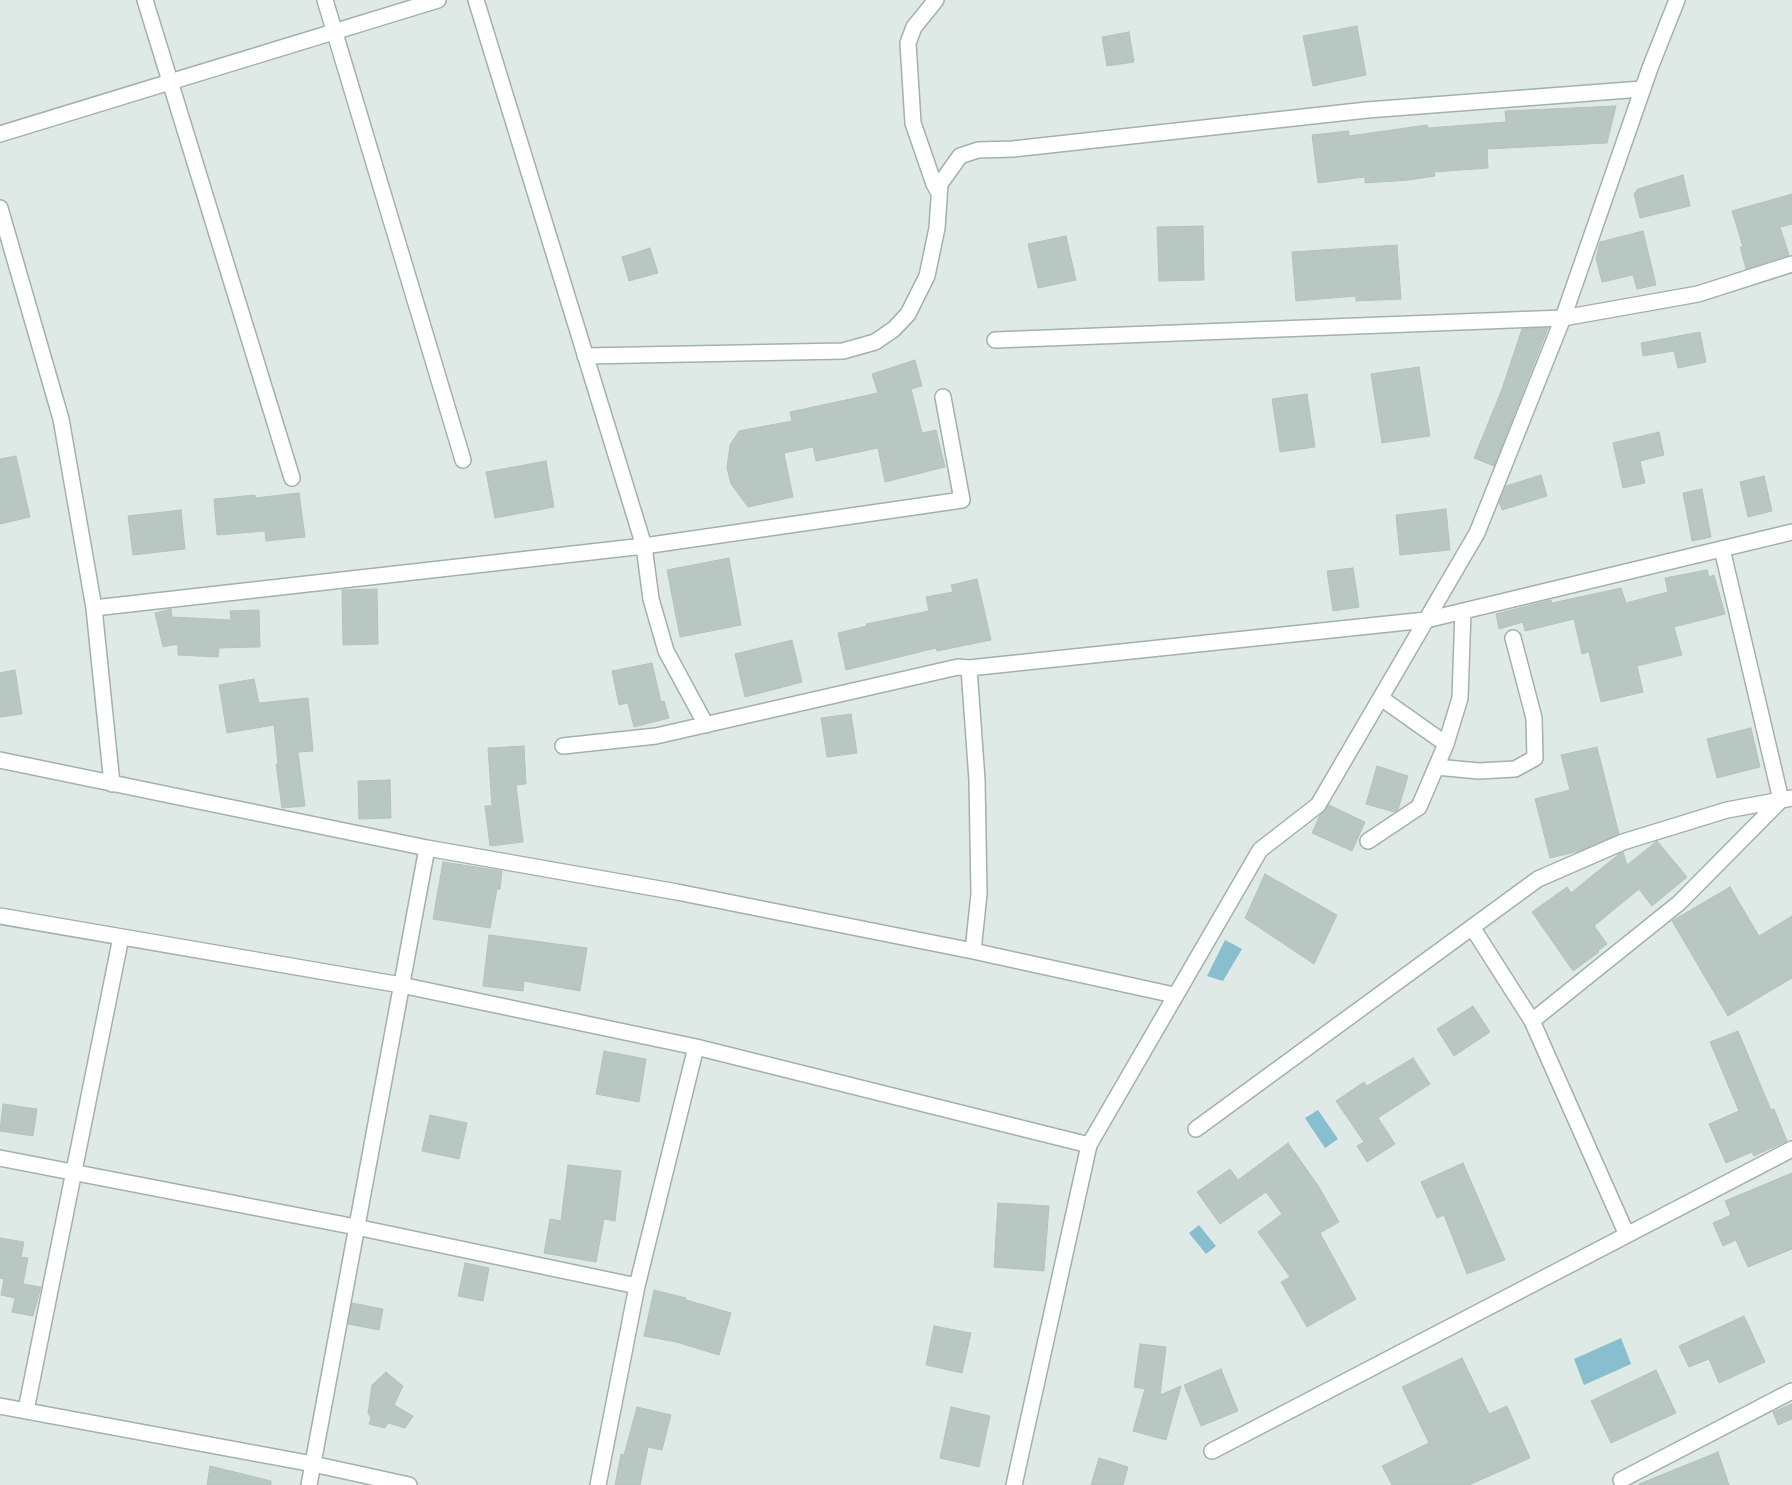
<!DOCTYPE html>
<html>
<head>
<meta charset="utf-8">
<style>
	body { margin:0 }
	canvas { display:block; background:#dfeae6 }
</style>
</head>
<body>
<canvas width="1792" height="1485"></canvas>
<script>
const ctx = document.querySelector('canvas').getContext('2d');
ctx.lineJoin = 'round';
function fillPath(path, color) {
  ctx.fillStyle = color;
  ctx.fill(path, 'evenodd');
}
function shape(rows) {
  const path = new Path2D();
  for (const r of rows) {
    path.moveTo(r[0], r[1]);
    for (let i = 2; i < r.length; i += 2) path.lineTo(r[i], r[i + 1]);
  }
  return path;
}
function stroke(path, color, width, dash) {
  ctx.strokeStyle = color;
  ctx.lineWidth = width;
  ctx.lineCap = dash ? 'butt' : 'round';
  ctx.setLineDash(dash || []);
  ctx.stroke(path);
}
const water = shape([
	[1225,940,1242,949,1223,981,1207,976],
	[1318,1110,1338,1139,1325,1148,1305,1118],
	[1199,1225,1216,1246,1206,1254,1189,1233],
	[1621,1338,1631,1364,1584,1385,1574,1359]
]);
const building = shape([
	[1357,26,1366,75,1313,86,1303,36,1357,26],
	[1129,32,1134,62,1107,66,1102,37,1129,32],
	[1616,106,1607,143,1487,149,1488,168,1434,172,1435,176,1409,180,1365,183,1365,177,1318,183,1312,135,1349,131,1349,136,1427,125,1428,128,1506,122,1505,111,1616,106],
	[1683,175,1690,206,1640,218,1634,194,1638,189,1683,175],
	[1792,194,1792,224,1780,227,1789,255,1746,269,1740,247,1743,247,1732,211,1792,194],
	[1203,226,1204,280,1159,281,1157,227,1203,226],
	[1643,231,1656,285,1637,289,1633,275,1602,282,1596,258,1600,242,1643,231],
	[1066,236,1076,280,1038,288,1028,244,1066,236],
	[1397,245,1401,299,1356,301,1356,296,1296,301,1292,252,1397,245],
	[650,248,658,273,629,281,622,257,650,248],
	[1548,328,1494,466,1474,458,1502,389,1522,329,1548,328],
	[1700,332,1706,362,1678,368,1674,351,1643,356,1641,343,1700,332],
	[915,360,922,386,911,389,922,433,936,430,945,467,885,482,878,448,816,461,813,447,784,453,793,497,748,507,731,484,727,468,730,445,739,431,792,421,790,412,878,393,872,374,915,360],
	[1419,367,1430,436,1382,443,1371,374,1419,367],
	[1307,394,1315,447,1280,452,1272,399,1307,394],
	[1659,432,1664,455,1640,461,1645,483,1623,488,1613,443,1659,432],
	[16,456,30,517,0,524,0,459,16,456],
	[546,461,554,507,495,518,486,472,546,461],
	[1541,475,1547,496,1502,510,1499,502,1506,486,1541,475],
	[1764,476,1772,511,1748,517,1740,482,1764,476],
	[1702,489,1711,537,1692,541,1683,493,1702,489],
	[299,493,305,537,266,541,265,531,217,535,214,499,255,495,255,498,299,493],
	[1446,509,1450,550,1400,555,1396,515,1446,509],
	[181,510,185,549,133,555,128,516,181,510],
	[729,558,741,625,680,637,667,570,729,558],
	[1353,568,1359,607,1333,611,1327,571,1353,568],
	[1707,570,1709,577,1714,575,1725,614,1674,627,1682,655,1637,666,1643,692,1601,702,1589,652,1582,654,1574,619,1525,631,1523,622,1499,629,1496,614,1551,600,1552,603,1621,588,1626,603,1668,592,1665,578,1707,570],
	[977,579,991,640,937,651,936,648,846,670,838,633,867,626,866,624,929,611,926,597,953,592,951,585,977,579],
	[377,589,378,644,343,645,342,590,377,589],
	[171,609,172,617,231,620,230,611,259,610,260,647,219,648,218,657,178,655,178,644,163,647,155,613,171,609],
	[792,640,802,682,745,697,735,654,792,640],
	[652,663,661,702,664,701,669,718,634,727,628,703,619,705,612,671,652,663],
	[15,670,22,714,0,717,0,673,15,670],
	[254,679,259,703,308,698,313,751,298,752,305,806,282,808,276,764,278,764,274,725,227,733,219,685,254,679],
	[851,714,857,753,827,757,821,718,851,714],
	[1751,728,1760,767,1717,778,1707,739,1751,728],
	[524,746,526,784,516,785,523,842,490,846,485,806,492,806,488,748,524,746],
	[1597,747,1619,834,1579,851,1550,858,1535,799,1570,790,1561,755,1597,747],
	[1377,766,1408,776,1398,810,1394,812,1366,804,1377,766],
	[390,780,391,818,359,819,358,781,390,780],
	[1329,805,1365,822,1352,851,1312,833,1320,815,1329,805],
	[1657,841,1687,877,1652,906,1639,889,1594,926,1607,944,1598,951,1599,952,1573,971,1532,912,1567,887,1571,893,1619,854,1623,852,1627,865,1657,841],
	[443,862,502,871,500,889,497,889,490,928,433,919,443,862],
	[1265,874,1337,915,1314,964,1245,918,1265,874],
	[1730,887,1759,936,1792,916,1792,978,1728,1016,1672,921,1730,887],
	[489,935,587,948,580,991,524,981,523,991,483,986,489,935],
	[1473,1006,1490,1032,1454,1056,1437,1029,1473,1006],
	[1738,1031,1771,1110,1774,1109,1787,1141,1754,1156,1752,1152,1726,1163,1709,1124,1739,1111,1710,1042,1738,1031],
	[604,1051,646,1059,639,1102,596,1094,604,1051],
	[1413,1058,1430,1084,1378,1118,1395,1144,1367,1162,1357,1146,1364,1142,1336,1101,1364,1082,1367,1086,1413,1058],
	[3,1104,37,1109,33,1136,0,1131,3,1104],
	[430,1115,467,1123,459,1159,422,1151,430,1115],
	[1288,1143,1319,1187,1339,1222,1320,1233,1356,1299,1307,1327,1281,1282,1290,1277,1258,1232,1282,1214,1266,1192,1220,1224,1197,1192,1230,1169,1238,1180,1288,1143],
	[1463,1163,1505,1260,1467,1274,1444,1215,1437,1218,1421,1182,1463,1163],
	[568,1165,621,1171,615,1221,604,1219,596,1262,544,1253,550,1219,561,1221,568,1165],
	[1792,1173,1792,1249,1748,1267,1736,1240,1723,1246,1713,1223,1731,1215,1725,1201,1792,1173],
	[998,1203,1049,1206,1044,1271,994,1267,998,1203],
	[0,1238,24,1242,21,1257,28,1258,23,1284,41,1287,33,1316,12,1312,15,1298,1,1295,4,1279,0,1278,0,1238],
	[465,1263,489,1268,483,1301,458,1296,465,1263],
	[654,1290,686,1298,686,1300,731,1313,719,1355,676,1342,644,1336,654,1290],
	[352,1303,383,1309,379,1330,348,1324,352,1303],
	[1744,1316,1765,1362,1719,1383,1709,1359,1689,1367,1679,1346,1744,1316],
	[934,1326,971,1333,962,1373,926,1365,934,1326],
	[1140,1344,1166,1347,1160,1395,1181,1386,1166,1440,1133,1431,1145,1389,1134,1387,1140,1344],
	[1462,1358,1489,1414,1507,1406,1530,1458,1469,1485,1392,1485,1382,1466,1429,1443,1402,1387,1462,1358],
	[1221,1369,1238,1411,1201,1426,1184,1385,1221,1369],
	[1656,1370,1676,1413,1611,1443,1591,1401,1656,1370],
	[386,1372,403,1386,394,1405,413,1416,405,1428,388,1423,385,1428,369,1424,371,1418,368,1413,372,1385,386,1372],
	[1792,1404,1792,1419,1778,1425,1773,1412,1792,1404],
	[637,1407,671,1415,662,1450,648,1447,640,1485,615,1485,621,1454,624,1455,637,1407],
	[951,1407,990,1416,979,1467,940,1458,951,1407],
	[1718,1452,1729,1485,1639,1485,1639,1484,1718,1452],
	[1099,1458,1128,1467,1123,1485,1091,1485,1099,1458],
	[210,1466,271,1481,271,1485,207,1485,210,1466]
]);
const minor = shape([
	[145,0,292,478],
	[325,0,463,460],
	[476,0,644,546,651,599,666,651,706,725],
	[936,0,914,27,908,43,913,123,934,184,939,193],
	[0,134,438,0],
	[0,208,61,419,94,608,112,784],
	[995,340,1563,318,1698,294,1792,264],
	[585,356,843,351,875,342,894,329,908,314,927,276,937,228,940,184,960,156,978,150,1013,149,1367,110,1642,89],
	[94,608,644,546,962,500,943,397],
	[969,668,977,780,979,894,973,951],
	[1381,698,1446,744],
	[563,746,656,736,958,667,969,668,1426,620,1792,532],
	[0,760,427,848,677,892,973,951,1174,995],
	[1436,767,1479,771,1515,769,1535,758,1534,718,1513,638],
	[1368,841,1419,807,1446,744,1460,698,1463,611],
	[0,916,401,985,696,1047,1089,1145],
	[1472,927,1532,1021,1679,903,1781,800,1722,549],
	[1532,1021,1627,1235],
	[1196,1129,1538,879,1623,842,1727,810,1792,798],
	[0,1158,356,1227,637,1286],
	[0,1406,313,1464,409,1485],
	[26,1410,121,937],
	[1212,1451,1792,1149],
	[1621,1480,1792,1391],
	[309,1485,427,848],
	[598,1485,637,1286,696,1047]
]);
const tertiary = shape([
	[1014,1485,1089,1145,1260,850,1318,805,1477,533,1563,318,1650,68,1677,0]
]);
fillPath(water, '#88bece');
fillPath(building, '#b8c7c2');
stroke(building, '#b2c3bd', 1);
stroke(minor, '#a2b1ad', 18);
stroke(tertiary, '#a2b1ad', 18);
stroke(minor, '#fff', 15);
stroke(tertiary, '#fff', 15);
</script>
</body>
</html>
